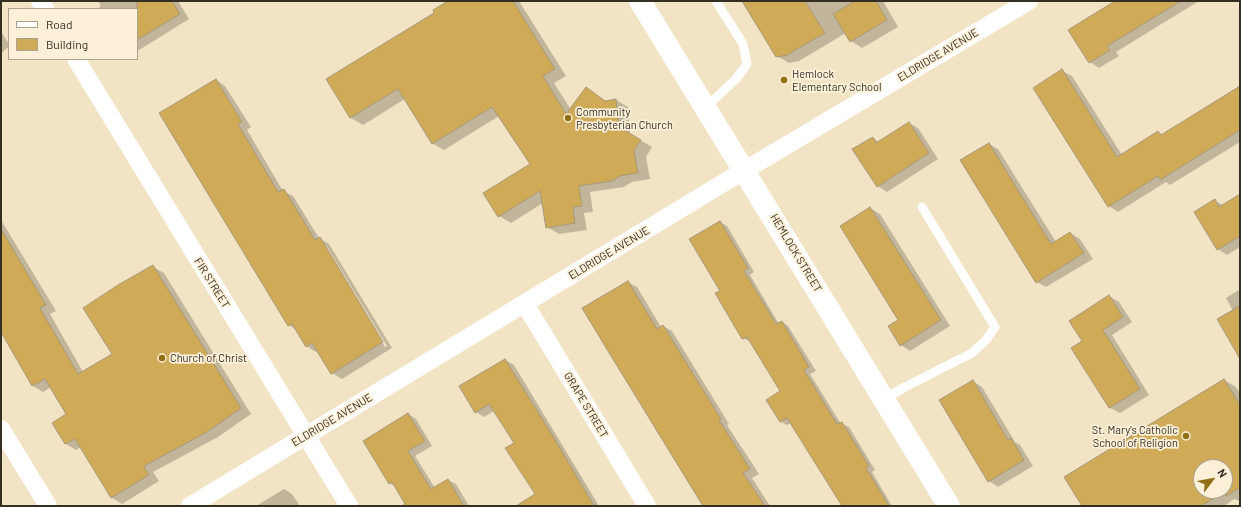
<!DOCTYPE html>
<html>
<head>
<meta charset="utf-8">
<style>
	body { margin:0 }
	#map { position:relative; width:1241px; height:507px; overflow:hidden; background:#f2e3c4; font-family:Barlow,sans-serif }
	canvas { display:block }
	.frame { position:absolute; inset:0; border:2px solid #342e23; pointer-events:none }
	.legend { position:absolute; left:8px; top:8px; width:130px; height:52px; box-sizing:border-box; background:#fcf0d8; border:1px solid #aca290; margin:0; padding:5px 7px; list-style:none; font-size:12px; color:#342e23 }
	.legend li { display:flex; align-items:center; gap:8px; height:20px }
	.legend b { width:20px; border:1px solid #aca290 }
	.north { position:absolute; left:1193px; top:459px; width:40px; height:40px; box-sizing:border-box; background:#fcf0d8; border:1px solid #aca290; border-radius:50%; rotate:58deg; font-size:11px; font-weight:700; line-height:16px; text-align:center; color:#342e23 }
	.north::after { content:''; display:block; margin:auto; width:14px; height:18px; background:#916f15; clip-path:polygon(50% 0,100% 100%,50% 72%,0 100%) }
</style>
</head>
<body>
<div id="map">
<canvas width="1241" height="507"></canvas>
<div class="frame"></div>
<ul class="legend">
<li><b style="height:5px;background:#fff"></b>Road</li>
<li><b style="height:11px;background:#cfaa57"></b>Building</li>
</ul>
<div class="north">N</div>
</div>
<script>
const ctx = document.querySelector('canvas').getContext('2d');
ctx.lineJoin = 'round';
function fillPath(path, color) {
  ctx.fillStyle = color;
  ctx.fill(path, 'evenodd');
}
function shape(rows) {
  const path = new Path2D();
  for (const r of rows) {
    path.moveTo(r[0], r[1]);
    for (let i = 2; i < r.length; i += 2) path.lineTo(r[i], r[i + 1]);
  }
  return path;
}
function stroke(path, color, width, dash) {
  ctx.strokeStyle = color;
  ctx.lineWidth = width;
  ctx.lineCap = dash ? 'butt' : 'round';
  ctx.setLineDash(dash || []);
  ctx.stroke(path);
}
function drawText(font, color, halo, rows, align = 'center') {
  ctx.font = font + ' Barlow,sans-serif';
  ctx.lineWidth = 3.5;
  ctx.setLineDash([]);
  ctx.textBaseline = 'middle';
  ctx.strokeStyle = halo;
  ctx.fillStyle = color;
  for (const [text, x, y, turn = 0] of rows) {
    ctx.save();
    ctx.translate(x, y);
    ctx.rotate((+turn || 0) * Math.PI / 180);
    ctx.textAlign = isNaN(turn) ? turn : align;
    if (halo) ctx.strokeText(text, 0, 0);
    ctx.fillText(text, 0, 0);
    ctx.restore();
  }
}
const shadow = shape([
	[98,1,178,1,189,19,139,50,137,49,137,9,100,9,99,7,101,6],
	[450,1,519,1,566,76,554,83,571,110,586,88,607,102,616,100,628,107,630,134,652,147,646,157,650,179,632,182,624,187,590,192,593,212,584,213,587,230,559,234,547,227,543,203,511,223,499,216,531,164,499,116,444,150,432,143,405,99,363,125,351,118,327,80,435,13],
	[744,1,883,1,898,27,862,48,851,41,846,33,799,61,789,63,777,56],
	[1117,1,1199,1,1116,52,1119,56,1099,68,1090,62],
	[1,32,9,44,9,47,1,53],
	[1062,71,1072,76,1122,155,1158,132,1163,135,1240,88,1240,142,1170,185,1166,182,1118,212,1109,206],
	[216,80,225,86,251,127,247,130,283,191,293,196,319,238,329,244,392,348,342,379,332,373,318,350,316,352,306,346,297,330,289,325],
	[323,245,326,245,387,346,385,347],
	[909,123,918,128,938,159,887,192,878,186,873,138,879,142],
	[989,144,998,149,1056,242,1070,233,1080,239,1093,259,1046,287,1037,282],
	[1240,195,1240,247,1227,255,1218,249,1215,201,1223,205],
	[870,208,880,214,950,326,910,351,901,345,899,320],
	[1,220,56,311,50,314,83,372,113,354,153,267,164,273,251,414,218,437,153,472,159,481,122,504,112,498,81,447,76,450,66,444,53,423,67,414,51,387,43,392,33,386,5,337,1,335],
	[720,222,727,226,754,272,750,275,779,324,782,322,788,326,816,371,810,374,841,424,849,427,875,470,872,472,892,506,843,506,791,423,787,425,781,422,782,392,751,342,743,338,721,291],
	[628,282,637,287,661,327,663,326,672,331,729,424,727,425,759,474,752,478,770,506,705,506],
	[1240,289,1240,339,1233,311,1226,298],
	[1109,296,1119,302,1132,322,1112,335,1149,395,1120,413,1110,408,1072,348,1083,341],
	[505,360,514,365,599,506,524,506,536,495,515,443,494,411,484,417,476,412],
	[1224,380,1236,387,1240,393,1240,501,1234,499,1224,506,1083,506],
	[1201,467,1225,467,1225,491,1201,491],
	[973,381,982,387,1015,442,1020,445,1033,466,998,487,989,481],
	[408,414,416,419,432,446,415,456,435,488,448,480,456,484,469,506,407,506,395,486,389,483],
	[284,489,292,494,300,506,256,506]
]);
const building = shape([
	[137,1,172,1,180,14,137,40,137,1],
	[448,1,513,1,555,69,543,76,566,114,586,87,605,101,616,99,619,127,641,140,634,150,638,173,620,176,612,181,579,186,582,206,573,207,575,223,546,228,540,191,498,217,483,193,530,164,492,107,432,144,398,89,350,118,326,79,434,13,433,10,448,1],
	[742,1,805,1,825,33,787,55,776,57,742,1],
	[855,1,876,1,887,20,850,42,833,14,855,1],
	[1115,1,1181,1,1107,46,1110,50,1089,63,1068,30,1115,1],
	[1062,69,1117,157,1158,131,1161,135,1240,86,1240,130,1160,180,1158,176,1108,207,1033,88,1062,69],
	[216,79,242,122,238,124,278,192,284,189,315,240,320,237,383,342,331,374,312,343,306,347,292,324,288,326,159,113,216,79],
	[909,122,929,153,877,187,852,149,873,137,876,143,909,122],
	[989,143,1051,244,1070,232,1084,253,1036,283,960,160,989,143],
	[1240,194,1240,236,1217,250,1194,212,1215,199,1219,207,1240,194],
	[870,207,941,320,900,346,888,326,898,320,840,226,870,207],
	[720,221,748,268,744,271,776,324,782,321,809,367,804,370,837,424,842,422,869,466,866,468,889,506,842,506,787,418,780,422,766,400,780,391,747,337,742,339,715,293,720,291,689,239,720,221],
	[1,229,46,305,40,308,78,374,112,354,83,308,118,285,153,265,241,408,207,432,144,466,149,475,111,498,75,439,65,444,52,423,66,414,45,379,32,386,1,332,1,229],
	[628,281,657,329,663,325,721,419,719,420,750,469,743,473,765,506,703,506,608,351,582,308,628,281],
	[1109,295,1123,317,1103,330,1140,389,1109,408,1071,348,1082,341,1069,321,1109,295],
	[1240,306,1240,359,1217,319,1240,306],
	[505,359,554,438,594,506,516,506,535,494,505,448,514,443,489,404,475,413,459,386,505,359],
	[1224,379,1240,405,1240,488,1226,496,1224,492,1201,506,1082,506,1064,477,1224,379],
	[1201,467,1225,467,1225,491,1201,491,1201,467],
	[973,380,1008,440,1011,438,1024,460,988,482,939,400,973,380],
	[408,413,425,441,408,451,421,473,431,489,448,479,464,506,402,506,405,504,392,482,389,484,363,441,408,413]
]);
const service = shape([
	[706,107,736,79,747,64,743,44,716,1],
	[884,399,905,387,972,353,986,340,995,327,922,207]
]);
const minor = shape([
	[40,1,45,9],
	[76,59,349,506],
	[525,304,647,506],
	[1,429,48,506],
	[190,506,720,185,1029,1]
]);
const tertiary = shape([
	[640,1,949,506]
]);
const markers = [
	[784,80,4,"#916f15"],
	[568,118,4,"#916f15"],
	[162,358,4,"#916f15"],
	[1186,436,4,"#916f15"]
];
const streetNames = [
	["ELDRIDGE AVENUE",938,55,-31],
	["ELDRIDGE AVENUE",609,253,-31],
	["HEMLOCK STREET",796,253,59],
	["FIR STREET",212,283,58],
	["GRAPE STREET",586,405,59],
	["ELDRIDGE AVENUE",332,420,-31]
];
const poiNames = [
	["Hemlock",792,74],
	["Elementary School",792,87],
	["Community",576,112],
	["Presbyterian Church",576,125],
	["Church of Christ",170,358],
	["St. Mary's Catholic",1178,430,"right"],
	["School of Religion",1178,443,"right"]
];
fillPath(shadow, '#0003');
fillPath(building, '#cfaa57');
stroke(building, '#a6987b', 1);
stroke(service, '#fff', 9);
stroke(minor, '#fff', 18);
stroke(tertiary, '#fff', 22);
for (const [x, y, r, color] of markers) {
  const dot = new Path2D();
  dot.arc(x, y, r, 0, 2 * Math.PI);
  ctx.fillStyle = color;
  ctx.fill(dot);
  stroke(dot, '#fcf0d8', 1.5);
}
drawText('11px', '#342e23', '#fcf0d8', streetNames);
drawText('11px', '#342e23', '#fcf0d8', poiNames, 'left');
</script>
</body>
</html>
